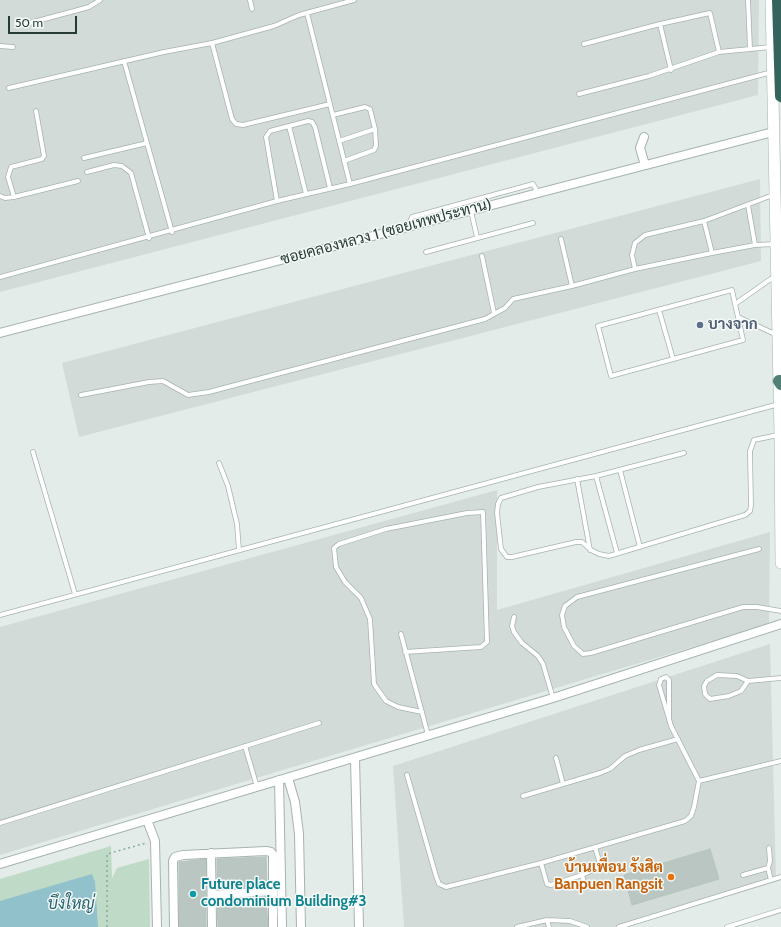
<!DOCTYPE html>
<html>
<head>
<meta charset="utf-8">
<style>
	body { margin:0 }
	#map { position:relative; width:781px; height:927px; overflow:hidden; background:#e3ece8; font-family:Cabin,sans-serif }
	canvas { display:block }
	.scale { position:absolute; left:8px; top:16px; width:69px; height:18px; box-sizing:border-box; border:2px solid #253b36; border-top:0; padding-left:5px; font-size:12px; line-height:14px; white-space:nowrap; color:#253b36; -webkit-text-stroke:3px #f4f8f6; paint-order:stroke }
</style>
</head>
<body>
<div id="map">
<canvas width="781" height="927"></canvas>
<div class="scale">50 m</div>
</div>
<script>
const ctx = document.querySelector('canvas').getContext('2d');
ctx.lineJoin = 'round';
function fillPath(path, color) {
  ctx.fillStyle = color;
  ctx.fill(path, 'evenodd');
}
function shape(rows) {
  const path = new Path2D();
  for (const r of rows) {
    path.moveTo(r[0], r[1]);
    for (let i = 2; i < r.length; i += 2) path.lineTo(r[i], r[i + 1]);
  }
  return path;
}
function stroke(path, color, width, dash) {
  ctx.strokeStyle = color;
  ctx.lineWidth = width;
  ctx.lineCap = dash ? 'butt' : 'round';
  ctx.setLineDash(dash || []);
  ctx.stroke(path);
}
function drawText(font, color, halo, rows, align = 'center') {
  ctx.font = font + ' Cabin,Sarabun,sans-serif';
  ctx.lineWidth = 3;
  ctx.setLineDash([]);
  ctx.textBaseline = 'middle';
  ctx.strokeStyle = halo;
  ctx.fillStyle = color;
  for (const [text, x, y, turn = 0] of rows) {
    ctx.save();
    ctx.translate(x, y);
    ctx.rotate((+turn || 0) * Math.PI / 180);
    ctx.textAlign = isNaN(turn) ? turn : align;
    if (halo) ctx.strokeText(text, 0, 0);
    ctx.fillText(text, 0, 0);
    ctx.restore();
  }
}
const built = shape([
	[0,0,759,0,758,95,0,292],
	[760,179,761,261,79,437,62,363],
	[497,490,497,610,770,532,769,624,0,855,0,627],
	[770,644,776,880,627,927,404,927,393,766]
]);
const green = shape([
	[111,846,112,878,117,868,149,859,150,927,0,927,0,879]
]);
const water = shape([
	[92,874,95,882,98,927,0,927,0,901]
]);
const building = shape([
	[710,849,719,879,632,905,624,875,710,849],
	[266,857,267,886,217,889,217,859,266,857],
	[206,859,206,927,179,927,179,862,206,859],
	[266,897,268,927,218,927,217,900,266,897]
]);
const path = shape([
	[107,927,107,854,146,843]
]);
const service = shape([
	[250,0,252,9],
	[748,0,750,49],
	[307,13,350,184],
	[26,24,89,7,100,0],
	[584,44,660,24],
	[0,46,13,47],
	[124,61,172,232],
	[671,70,660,24,710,13,719,52],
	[9,88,164,52,212,43],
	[579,94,649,76,719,52,771,47],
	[330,104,243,125,236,124,232,119,212,43,274,26,299,15,354,0],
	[333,115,365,107,370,109,375,129,339,141],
	[289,126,306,194],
	[84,158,147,143],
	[344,161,374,150,376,146,375,129],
	[87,172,114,165,122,166,131,173,149,238],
	[773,195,704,221,712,253,755,245,775,244],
	[0,196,5,198,14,197,78,181],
	[14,197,8,177,11,167,42,159,44,156,36,111],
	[277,201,266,137,270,131,308,121,312,122,315,127,330,188],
	[748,205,755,245],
	[471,211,477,237],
	[704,221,645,235,635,243,632,255,635,269,712,253],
	[408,226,412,217,533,184,538,193],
	[561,239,572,286],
	[426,252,533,223],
	[482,256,494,313],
	[775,276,735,304,738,317,777,335],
	[0,277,277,201,350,184,772,72],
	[735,304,732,290,598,326,611,376,743,340,738,317],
	[659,310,673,359],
	[81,395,149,382,163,381,188,395,209,392,485,319,505,308,513,299,572,286,635,269],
	[33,452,75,594],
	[684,453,596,476,538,487,501,498,498,504,497,513,501,549,507,557,512,557,576,542,582,542,591,550,599,554,609,556,745,515,750,511,751,505,750,451,754,440,778,435],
	[219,463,228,486,237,524,239,550],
	[620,470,640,547],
	[596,476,617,553],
	[577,479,590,550],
	[759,549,577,597,565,606,562,615,564,627,574,646,583,654,591,653,743,607,757,607,781,611],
	[0,615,779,404],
	[514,617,512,626,514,632,522,643,538,656,543,664,553,698],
	[401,634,428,735],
	[405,652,481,647,487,642,483,512,467,513,386,529,339,544,334,548,336,567,345,582,361,598,370,619,374,684,386,701,398,707,422,712],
	[748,681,741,691,729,696,710,699,705,694,704,686,707,681,717,675,737,676,748,681,781,678],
	[669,719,669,680,666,677,661,679,659,685,669,719,671,726,699,781,781,761],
	[245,746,257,787],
	[556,758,563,784],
	[407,775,436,876,439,884,446,887,541,863,685,821,691,816,694,807,699,781],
	[523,796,600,773,610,769,625,756,639,750,678,739],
	[0,823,319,723],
	[541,863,547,884,551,885,582,875],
	[768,868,770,861,769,848],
	[743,875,768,868,771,880],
	[585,886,582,875,599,867,600,864,595,847],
	[547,920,549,927],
	[517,927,547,920,570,921,587,927],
	[619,927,781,877],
	[727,927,781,910]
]);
const minor = shape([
	[644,137,640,148,645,165],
	[0,333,773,132],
	[355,758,359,927],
	[288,778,295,802,299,834,301,927],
	[279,780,282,927],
	[147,820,155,841,157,927],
	[211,853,212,927],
	[0,864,553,698,781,624],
	[212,895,273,891],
	[174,927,173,861,175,857,183,855,266,851,271,852,273,855,273,927]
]);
const secondary = shape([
	[771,0,780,434,781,563]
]);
const trunk = shape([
	[779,381,781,384]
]);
const motorway = shape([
	[778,0,781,96]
]);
const markers = [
	[700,325,4,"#5c6f8a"],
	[671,877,4,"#e8710a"],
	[193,894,4,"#0f9aa8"]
];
const streetNames = [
	["ซอยคลองหลวง 1 (ซอยเทพประทาน)",386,232,-15]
];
const serviceNames = [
	["บางจาก",708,325]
];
const foodNames = [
	["บ้านเพื่อน รังสิต",663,868],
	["Banpuen Rangsit",663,885]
];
const cultureNames = [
	["Future place",201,885],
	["condominium Building#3",201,902]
];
const waterNames = [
	["บึงใหญ่",71,904]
];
fillPath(built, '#d2dbd7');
fillPath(green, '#bfdac7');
fillPath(water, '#91c1cb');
fillPath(building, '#b9c6c1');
stroke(building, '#b6c5bf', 1);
stroke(service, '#a6b3af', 5.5);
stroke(minor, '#a6b3af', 10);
stroke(secondary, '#a3b6b0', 12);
stroke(trunk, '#c2c8c7', 14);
stroke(motorway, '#c2c8c7', 14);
stroke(path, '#87aca1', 1.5, [2, 3]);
stroke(service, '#fff', 4);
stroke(minor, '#fff', 8);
stroke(secondary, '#fff', 11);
stroke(trunk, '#508076', 12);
stroke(motorway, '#34645c', 12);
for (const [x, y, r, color] of markers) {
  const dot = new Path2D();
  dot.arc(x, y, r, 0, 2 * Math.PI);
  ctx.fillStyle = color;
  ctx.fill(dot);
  stroke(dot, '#f4f8f6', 1.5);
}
drawText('15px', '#253b36', '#f4f8f6', streetNames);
drawText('bold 15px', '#4e5e75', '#f4f8f6', serviceNames, 'left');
drawText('bold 15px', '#c56008', '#f4f8f6', foodNames, 'right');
drawText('bold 15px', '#0d838f', '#f4f8f6', cultureNames, 'left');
drawText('italic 16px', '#256371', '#f4f8f6', waterNames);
</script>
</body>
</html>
